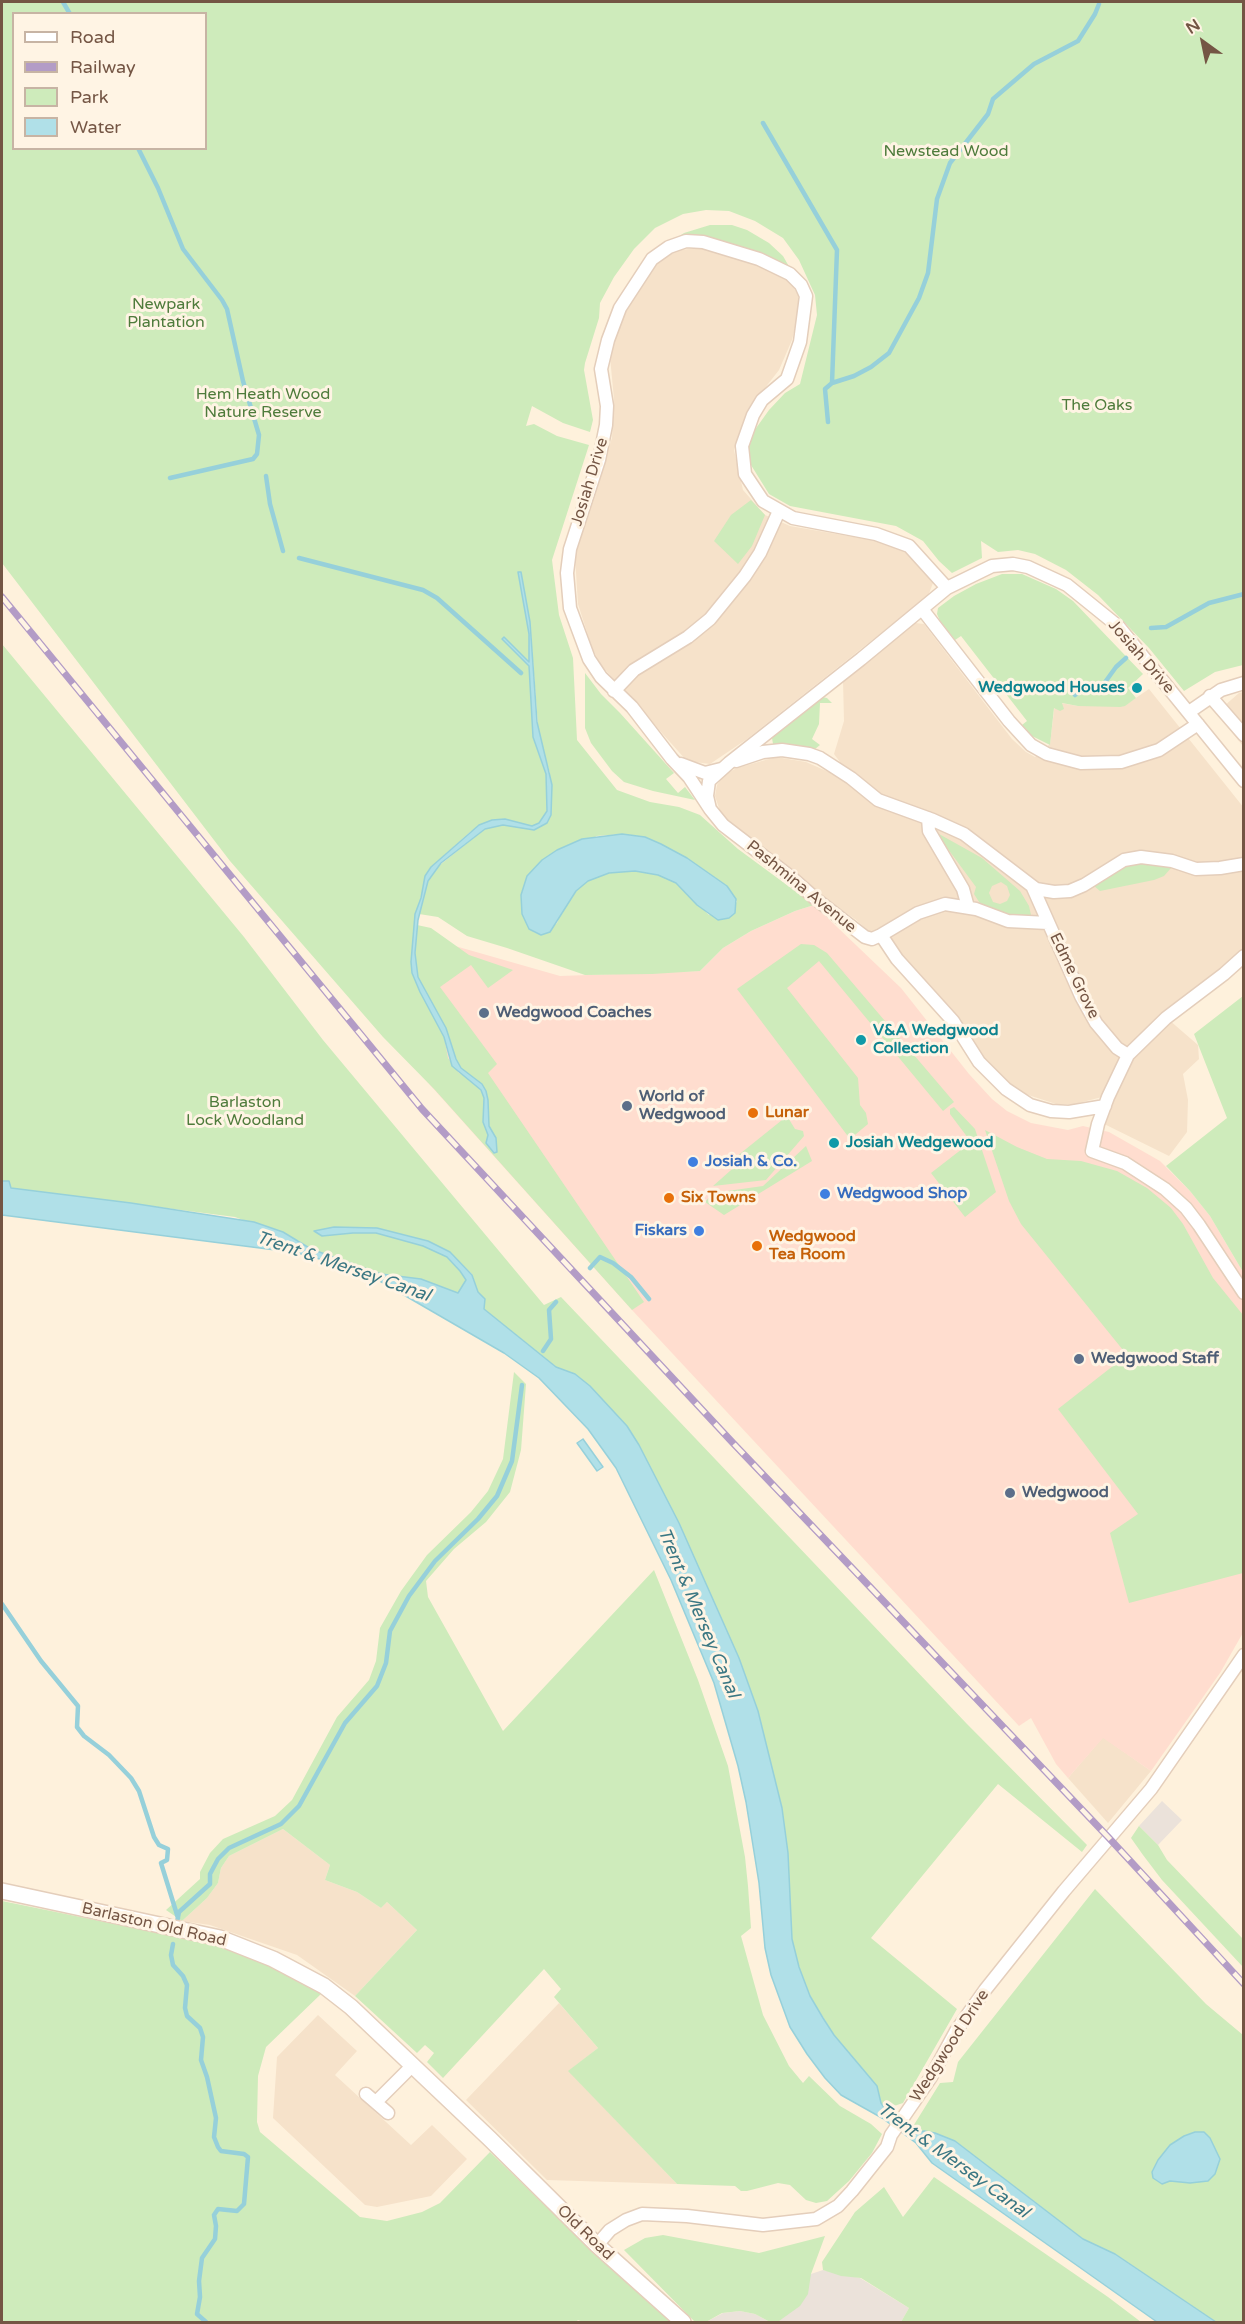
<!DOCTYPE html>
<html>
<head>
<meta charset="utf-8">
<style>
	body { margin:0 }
	#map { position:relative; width:1245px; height:2324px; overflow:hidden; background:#fef1dc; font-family:"Varela Round",sans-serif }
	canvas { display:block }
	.frame { position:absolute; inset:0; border:3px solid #745544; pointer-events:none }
	.legend { position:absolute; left:12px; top:12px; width:195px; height:138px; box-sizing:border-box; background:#fff4e4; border:2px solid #c7b4a4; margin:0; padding:8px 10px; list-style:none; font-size:18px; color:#745544 }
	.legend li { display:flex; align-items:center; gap:12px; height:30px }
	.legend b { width:30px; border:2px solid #c7b4a4 }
	.north { position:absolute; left:1173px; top:12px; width:60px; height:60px; -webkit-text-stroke:4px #fff4e4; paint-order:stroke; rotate:327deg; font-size:16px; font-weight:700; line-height:24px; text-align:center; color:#745544 }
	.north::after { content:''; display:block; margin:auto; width:21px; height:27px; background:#745544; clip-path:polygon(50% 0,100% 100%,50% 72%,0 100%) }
</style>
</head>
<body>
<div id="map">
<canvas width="1245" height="2324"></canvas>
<div class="frame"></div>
<ul class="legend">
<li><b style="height:8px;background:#fff"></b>Road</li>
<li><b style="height:8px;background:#b39cc6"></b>Railway</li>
<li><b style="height:16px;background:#ceebbb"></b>Park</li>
<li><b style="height:16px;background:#b0e0e8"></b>Water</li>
</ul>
<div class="north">N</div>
</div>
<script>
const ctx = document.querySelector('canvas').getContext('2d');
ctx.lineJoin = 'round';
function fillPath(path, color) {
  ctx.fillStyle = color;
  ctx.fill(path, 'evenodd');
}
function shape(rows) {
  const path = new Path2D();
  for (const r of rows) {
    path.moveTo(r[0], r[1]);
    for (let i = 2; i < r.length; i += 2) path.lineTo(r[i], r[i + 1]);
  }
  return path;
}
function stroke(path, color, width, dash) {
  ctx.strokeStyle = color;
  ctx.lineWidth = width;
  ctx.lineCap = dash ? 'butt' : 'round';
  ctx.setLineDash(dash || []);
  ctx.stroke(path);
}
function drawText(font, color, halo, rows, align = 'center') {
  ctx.font = font + ' "Varela Round",sans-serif';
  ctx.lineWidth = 6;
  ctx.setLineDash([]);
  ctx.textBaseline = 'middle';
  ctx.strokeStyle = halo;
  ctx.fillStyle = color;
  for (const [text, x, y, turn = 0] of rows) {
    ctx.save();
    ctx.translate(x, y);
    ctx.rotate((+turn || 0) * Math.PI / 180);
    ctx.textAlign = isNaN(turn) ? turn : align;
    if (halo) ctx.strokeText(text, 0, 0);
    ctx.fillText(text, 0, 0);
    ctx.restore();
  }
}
const residential = shape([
	[700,248,753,263,790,281,798,295,799,311,792,340,779,370,747,411,734,450,743,490,765,515,790,526,883,542,909,554,933,583,928,596,747,739,710,764,687,761,601,665,592,648,578,604,575,557,584,521,612,438,614,399,610,357,624,310,653,266,678,250],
	[915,623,924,624,1012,739,1026,752,1035,757,1050,744,1055,702,1078,706,1124,706,1149,689,1244,808,1243,950,1198,988,1161,1013,1198,1045,1199,1059,1183,1074,1188,1100,1187,1132,1169,1156,1094,1119,1102,1097,1075,1104,1056,1104,1019,1092,1008,1086,917,978,880,929,870,932,855,919,821,896,721,814,715,796,717,785,725,774,737,768,776,757,806,762,831,773,840,762,834,754,844,721,843,680],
	[1243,692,1243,746,1216,713,1239,693],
	[1103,1737,1151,1771,1108,1823,1068,1778],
	[283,1829,330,1865,325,1880,357,1892,381,1908,387,1902,417,1930,355,1996,297,1955,210,1925,182,1921,207,1898,218,1883,221,1868,229,1856],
	[559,2003,598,2048,569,2071,677,2184,547,2180,466,2100],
	[318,2015,357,2051,335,2075,411,2145,432,2125,467,2159,431,2196,377,2207,365,2205,273,2118,277,2057]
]);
const commercial = shape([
	[814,905,901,988,969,1074,992,1099,1007,1111,1031,1123,1068,1130,1083,1126,1109,1132,1160,1161,1190,1191,1210,1216,1243,1272,1244,1631,1220,1673,1151,1771,1103,1738,1068,1778,1056,1764,1031,1718,1019,1726,632,1310,404,1056,408,965,441,942,560,976,700,971,723,948,751,931,795,911]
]);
const industrial = shape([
	[1162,1801,1182,1820,1158,1845,1139,1826],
	[823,2270,860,2278,909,2308,901,2322,706,2322,723,2313,740,2311,755,2314,770,2322,811,2274]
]);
const green = shape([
	[2,2,1243,2,1243,665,1215,672,1184,691,1149,648,1098,595,1066,570,1035,554,1018,550,998,552,981,541,982,558,952,573,939,561,923,541,896,526,790,506,769,494,751,465,748,450,754,431,769,410,785,393,800,384,817,315,815,295,799,260,783,238,755,221,729,211,706,210,683,214,655,228,634,249,614,277,600,303,599,318,585,363,584,370,593,420,590,432,563,423,532,406,526,426,534,424,557,436,589,445,552,560,559,615,573,658,577,740,617,790,650,802,679,807,700,815,738,849,814,905,795,911,751,931,723,948,700,971,652,974,585,975,507,948,467,936,438,917,419,914,428,881,436,868,485,829,503,825,534,830,547,823,550,773,539,738,531,635,521,572,518,572,529,634,533,737,546,774,547,811,539,823,532,826,505,819,492,820,470,832,431,867,425,876,421,898,415,914,412,973,420,992,444,1037,448,1058,459,1073,473,1081,481,1090,484,1098,483,1122,487,1130,488,1138,494,1135,489,1126,486,1091,461,1068,456,1059,446,1028,418,977,415,953,417,925,431,928,469,955,513,970,488,988,471,965,440,987,497,1064,488,1073,644,1302,632,1310,435,1090,383,1037,230,861,2,563],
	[14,14,206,14,206,148,14,148],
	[622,834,645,837,687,858,727,886,737,902,709,915,676,883,658,875,635,871,609,873,588,881,576,891,562,912,557,923,541,935,534,932,596,836],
	[710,225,732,225,747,230,769,243,783,256,791,270,780,263,672,241,684,233],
	[751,500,765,515,752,546,738,564,714,541,731,515],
	[1002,574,1022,574,1056,589,1073,601,1143,674,1128,688,1136,698,1125,706,1120,707,1078,706,1062,703,1064,709,1060,711,1054,708,1050,745,1032,736,1022,725,1027,721,961,636,955,640,940,621,937,614,938,608,954,596,976,584],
	[2,644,244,937,323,1040,544,1305,561,1297,967,1724,1087,1845,1082,1852,998,1784,871,1938,957,2009,903,2103,885,2109,881,2103,877,2086,834,2035,810,1996,799,1967,792,1939,788,1853,782,1808,758,1711,748,1683,739,1658,639,1445,627,1426,575,1374,556,1367,484,1309,485,1299,478,1292,472,1274,450,1252,377,1228,334,1227,315,1231,322,1236,353,1233,376,1233,423,1246,447,1257,460,1271,467,1280,458,1293,421,1279,381,1274,311,1249,299,1241,235,1217,11,1188,9,1181,2,1181],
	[585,673,601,694,620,713,674,773,666,779,678,793,685,787,695,800,653,791,624,782,612,771,591,743,585,728],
	[822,697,827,698,832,703,820,703,819,724,812,739,820,745,815,749,790,744,773,744,772,738,776,733],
	[939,834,982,858,1020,891,1029,906,1031,915,1023,917,983,908,974,894,976,887,945,845,938,840],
	[1001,882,1007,886,1010,895,1007,901,1000,904,993,902,989,893,992,886],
	[1142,861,1171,868,1164,876,1154,880,1100,891,1093,885,1117,868],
	[801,944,814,945,827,953,954,1102,943,1111,819,961,787,988,858,1078,860,1105,866,1113,868,1124,850,1139,737,989],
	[1243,996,1243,1272,1210,1216,1190,1191,1166,1166,1227,1118,1194,1034],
	[954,1107,975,1129,996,1192,965,1217,931,1173,971,1142,950,1114,950,1109],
	[787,1116,795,1129,803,1131,804,1136,766,1180,713,1186,739,1163,736,1157],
	[985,1130,1017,1147,1047,1159,1081,1161,1117,1171,1147,1188,1171,1208,1183,1224,1213,1278,1243,1315,1243,1573,1129,1603,1110,1533,1138,1514,1058,1409,1127,1355,1021,1224,1009,1201],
	[806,1146,812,1161,724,1215,705,1202,713,1193,763,1186],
	[514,1372,526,1384,521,1450,510,1492,486,1522,454,1549,426,1581,428,1597,503,1731,654,1570,698,1680,728,1766,745,1857,748,1886,751,1928,741,1936,763,2015,789,2066,803,2083,809,2076,840,2106,871,2124,882,2134,872,2153,849,2181,827,2201,816,2203,806,2200,790,2185,778,2183,747,2191,741,2191,735,2186,677,2184,568,2071,598,2048,554,1997,561,1989,544,1969,443,2078,427,2062,434,2053,425,2045,417,2053,355,1996,417,1930,387,1902,381,1908,357,1892,325,1880,330,1865,283,1829,229,1856,221,1868,218,1883,207,1898,182,1921,166,1910,200,1879,200,1872,210,1853,223,1839,275,1816,292,1800,337,1717,369,1680,376,1661,380,1628,401,1591,427,1555,471,1512,488,1491,503,1459],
	[1139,1826,1158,1845,1167,1860,1243,1939,1243,1967,1162,1880,1143,1855,1131,1838],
	[1095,1889,1206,2004,1243,2035,1243,2322,1216,2322,1115,2254,1083,2239,955,2141,935,2133,918,2133,912,2128,940,2083,953,2082,958,2062],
	[2,1901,213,1944,255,1959,321,1994,266,2047,258,2076,257,2122,260,2132,360,2217,387,2221,422,2212,440,2203,490,2152,563,2223,673,2322,583,2322,578,2320,576,2322,2,2322],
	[934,2177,1108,2297,1141,2322,901,2322,909,2308,861,2278,841,2276,823,2270,822,2262,855,2212,884,2187,903,2217],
	[663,2235,759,2253,825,2236,811,2274,808,2294,800,2306,779,2321,770,2322,755,2314,740,2311,722,2313,706,2322,695,2322,624,2250,645,2238]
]);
const water = shape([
	[518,572,521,572,530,622,537,722,552,785,551,815,547,823,534,830,503,825,485,829,441,863,428,881,418,920,415,953,418,977,446,1028,456,1059,461,1068,482,1084,486,1091,488,1100,489,1126,496,1138,497,1152,494,1153,486,1143,488,1135,483,1122,484,1098,481,1090,452,1066,444,1037,420,992,412,973,411,962,415,914,421,898,425,876,431,867,479,825,492,820,505,819,532,826,539,823,547,811,546,774,533,737,529,666,502,639,504,637,529,662,529,634,518,572],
	[622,834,645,837,661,844,687,858,727,886,736,899,735,913,729,918,718,920,697,905,676,883,658,875,635,871,609,873,588,881,576,891,550,932,541,935,529,929,522,914,521,895,527,876,542,860,557,850,582,839,622,834],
	[2,1181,9,1181,11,1188,131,1203,254,1222,283,1232,311,1249,381,1274,421,1279,458,1293,466,1280,460,1271,447,1257,423,1246,376,1233,353,1233,322,1236,314,1231,334,1227,377,1228,428,1241,450,1252,472,1275,478,1292,485,1299,484,1309,556,1367,575,1374,590,1386,627,1426,639,1445,679,1523,739,1658,758,1711,782,1808,788,1853,792,1939,799,1967,810,1996,823,2018,834,2035,877,2086,881,2103,885,2109,918,2133,924,2131,935,2133,955,2141,1083,2239,1115,2254,1216,2322,1157,2322,932,2163,916,2143,882,2118,841,2095,825,2078,807,2054,790,2027,771,1975,765,1948,759,1883,746,1802,738,1766,714,1683,671,1580,616,1468,588,1429,539,1378,504,1353,378,1280,311,1256,291,1252,2,1215,2,1181],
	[583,1439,603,1467,597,1471,577,1443,583,1439],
	[1195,2132,1204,2132,1210,2138,1220,2159,1215,2174,1208,2181,1190,2183,1170,2181,1162,2184,1153,2178,1152,2172,1158,2160,1170,2145,1184,2136,1195,2132]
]);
const stream = shape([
	[63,2,70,14],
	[763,123,837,250,832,383],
	[138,148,158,188,183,249,222,300,227,309,243,381,259,435,257,454,253,459,170,478],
	[828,422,825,389,832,383,854,376,871,367,889,353,919,298,928,273,937,199,950,163,988,114,993,99,1034,64,1078,41,1095,14,1099,4],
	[266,476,270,504,283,551],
	[299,558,423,590,437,598,521,673],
	[1151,628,1166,627,1209,603,1244,594],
	[1075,695,1083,689,1103,685,1116,667,1126,658],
	[590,1268,600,1257,613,1263,631,1277,649,1299],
	[543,1351,551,1339,549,1310,556,1302],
	[2,1604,41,1661,78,1706,77,1727,84,1736,109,1755,131,1778,139,1791,154,1837,159,1845,168,1849,167,1860,161,1863,178,1918],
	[177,1922,179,1912,210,1884,210,1874,218,1859,229,1848,281,1824,299,1806,345,1723,377,1686,386,1663,390,1631,409,1596,435,1561,478,1519,497,1496,512,1461,522,1385],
	[173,1944,171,1955,173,1965,183,1976,187,1985,185,2008,187,2016,200,2028,203,2037,201,2060,207,2077,216,2118,214,2137,218,2147,221,2151,244,2154,248,2157,244,2204,237,2211,218,2209,214,2215,216,2226,215,2239,202,2258,199,2281,200,2297,197,2314,206,2322]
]);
const minor = shape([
	[922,609,1009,721,1031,745,1047,754,1081,763,1121,762,1159,750,1198,724],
	[614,691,634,670,688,637,710,619,745,576,760,553,779,511],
	[1210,696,1244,735],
	[1189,712,1221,690,1244,683],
	[736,761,763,752,782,750,809,754,820,758,851,778,878,800,933,820,964,834,1036,889,1054,892,1070,891,1084,885,1124,860,1141,857,1172,861,1196,869,1220,868,1244,864],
	[681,764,705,773,721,769],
	[710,809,689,777,672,759,632,707,601,677,589,659,570,608,567,573,570,549,599,460,606,425,607,406,601,369,608,340,620,308,652,259,669,247,686,241,703,242,759,259,790,274,801,285,806,296,800,342,787,379,762,400,753,415,742,446,745,474,763,501,793,518,876,534,909,546,947,588],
	[928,818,929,831,963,889,968,907],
	[1033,888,1081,996,1096,1023,1117,1048,1128,1055],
	[1048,923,1008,921,976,909,945,904,918,913,881,935,872,939,865,937,817,900,792,878,723,825,710,809,707,796,709,781,729,763,861,659,947,588,992,566,1013,564,1028,567,1067,585,1119,627,1244,781],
	[881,935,897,959,953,1021,979,1062,1006,1089,1030,1105,1051,1111,1069,1112,1105,1106],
	[1244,956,1224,974,1166,1018,1128,1055,1108,1097,1098,1124,1092,1151,1125,1163,1165,1189,1186,1208,1199,1225,1244,1293],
	[366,2094,388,2113],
	[376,2102,412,2066],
	[597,2245,610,2230,626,2220,642,2214,687,2216,763,2225,816,2219,838,2206,852,2191,887,2147,891,2135,931,2077,956,2031,985,1990,1064,1891,1151,1789,1244,1655]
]);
const tertiary = shape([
	[2,1891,220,1938,273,1959,324,1986,351,2007,490,2139,597,2245,683,2322]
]);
const rail = shape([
	[2,597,422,1109,733,1443,1109,1838,1244,1984]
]);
const markers = [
	[1137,688,6,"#0f9aa8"],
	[484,1013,6,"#5c6f8a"],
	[861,1040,6,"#0f9aa8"],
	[627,1106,6,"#5c6f8a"],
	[753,1113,6,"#e8710a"],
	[834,1143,6,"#0f9aa8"],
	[693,1162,6,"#3f7fe0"],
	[825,1194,6,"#3f7fe0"],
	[669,1198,6,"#e8710a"],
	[699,1231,6,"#3f7fe0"],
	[757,1246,6,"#e8710a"],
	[1079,1359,6,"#5c6f8a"],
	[1010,1493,6,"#5c6f8a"]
];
const parkNames = [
	["Newstead Wood",946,152],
	["Newpark",166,305],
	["Plantation",166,323],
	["Hem Heath Wood",263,395],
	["Nature Reserve",263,413],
	["The Oaks",1097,406],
	["Barlaston",245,1103],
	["Lock Woodland",245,1121]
];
const streetNames = [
	["Josiah Drive",590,482,-73],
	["Josiah Drive",1141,657,49],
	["Pashmina Avenue",801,887,39],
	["Edme Grove",1074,976,64],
	["Barlaston Old Road",154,1925,13],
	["Wedgwood Drive",950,2046,-57],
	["Old Road",585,2233,44]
];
const cultureNames = [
	["Wedgwood Houses",1125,688,"right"],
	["V&A Wedgwood",873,1031],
	["Collection",873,1049],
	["Josiah Wedgewood",846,1143]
];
const serviceNames = [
	["Wedgwood Coaches",496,1013],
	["World of",639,1097],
	["Wedgwood",639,1115],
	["Wedgwood Staff",1091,1359],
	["Wedgwood",1022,1493]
];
const foodNames = [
	["Lunar",765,1113],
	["Six Towns",681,1198],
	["Wedgwood",769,1237],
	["Tea Room",769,1255]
];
const shopNames = [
	["Josiah & Co.",705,1162],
	["Wedgwood Shop",837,1194],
	["Fiskars",687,1231,"right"]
];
const waterNames = [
	["Trent & Mersey Canal",343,1267,19],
	["Trent & Mersey Canal",698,1613,67],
	["Trent & Mersey Canal",953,2161,36]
];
fillPath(residential, '#f6e2ca');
fillPath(commercial, '#ffddcf');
fillPath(industrial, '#ebe2da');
fillPath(green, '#ceebbb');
fillPath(water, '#b0e0e8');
stroke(water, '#96d0da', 1.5);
stroke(stream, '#96d0da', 4.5);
stroke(minor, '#e4cebb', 15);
stroke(tertiary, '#e4cebb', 18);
stroke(minor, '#fff', 12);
stroke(tertiary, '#fff', 15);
stroke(rail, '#b39cc6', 7);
stroke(rail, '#fff4e4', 4.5, [14]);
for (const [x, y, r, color] of markers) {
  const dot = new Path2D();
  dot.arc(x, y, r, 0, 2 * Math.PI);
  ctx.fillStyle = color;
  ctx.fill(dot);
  stroke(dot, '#fff4e4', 2);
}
drawText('16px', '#4e7b3b', '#fff4e4', parkNames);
drawText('16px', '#745544', '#fff4e4', streetNames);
drawText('bold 16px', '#0d838f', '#fff4e4', cultureNames, 'left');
drawText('bold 16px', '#4e5e75', '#fff4e4', serviceNames, 'left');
drawText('bold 16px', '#c56008', '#fff4e4', foodNames, 'left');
drawText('bold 16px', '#366cbe', '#fff4e4', shopNames, 'left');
drawText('italic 18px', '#3a7783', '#fff4e4', waterNames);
</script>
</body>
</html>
